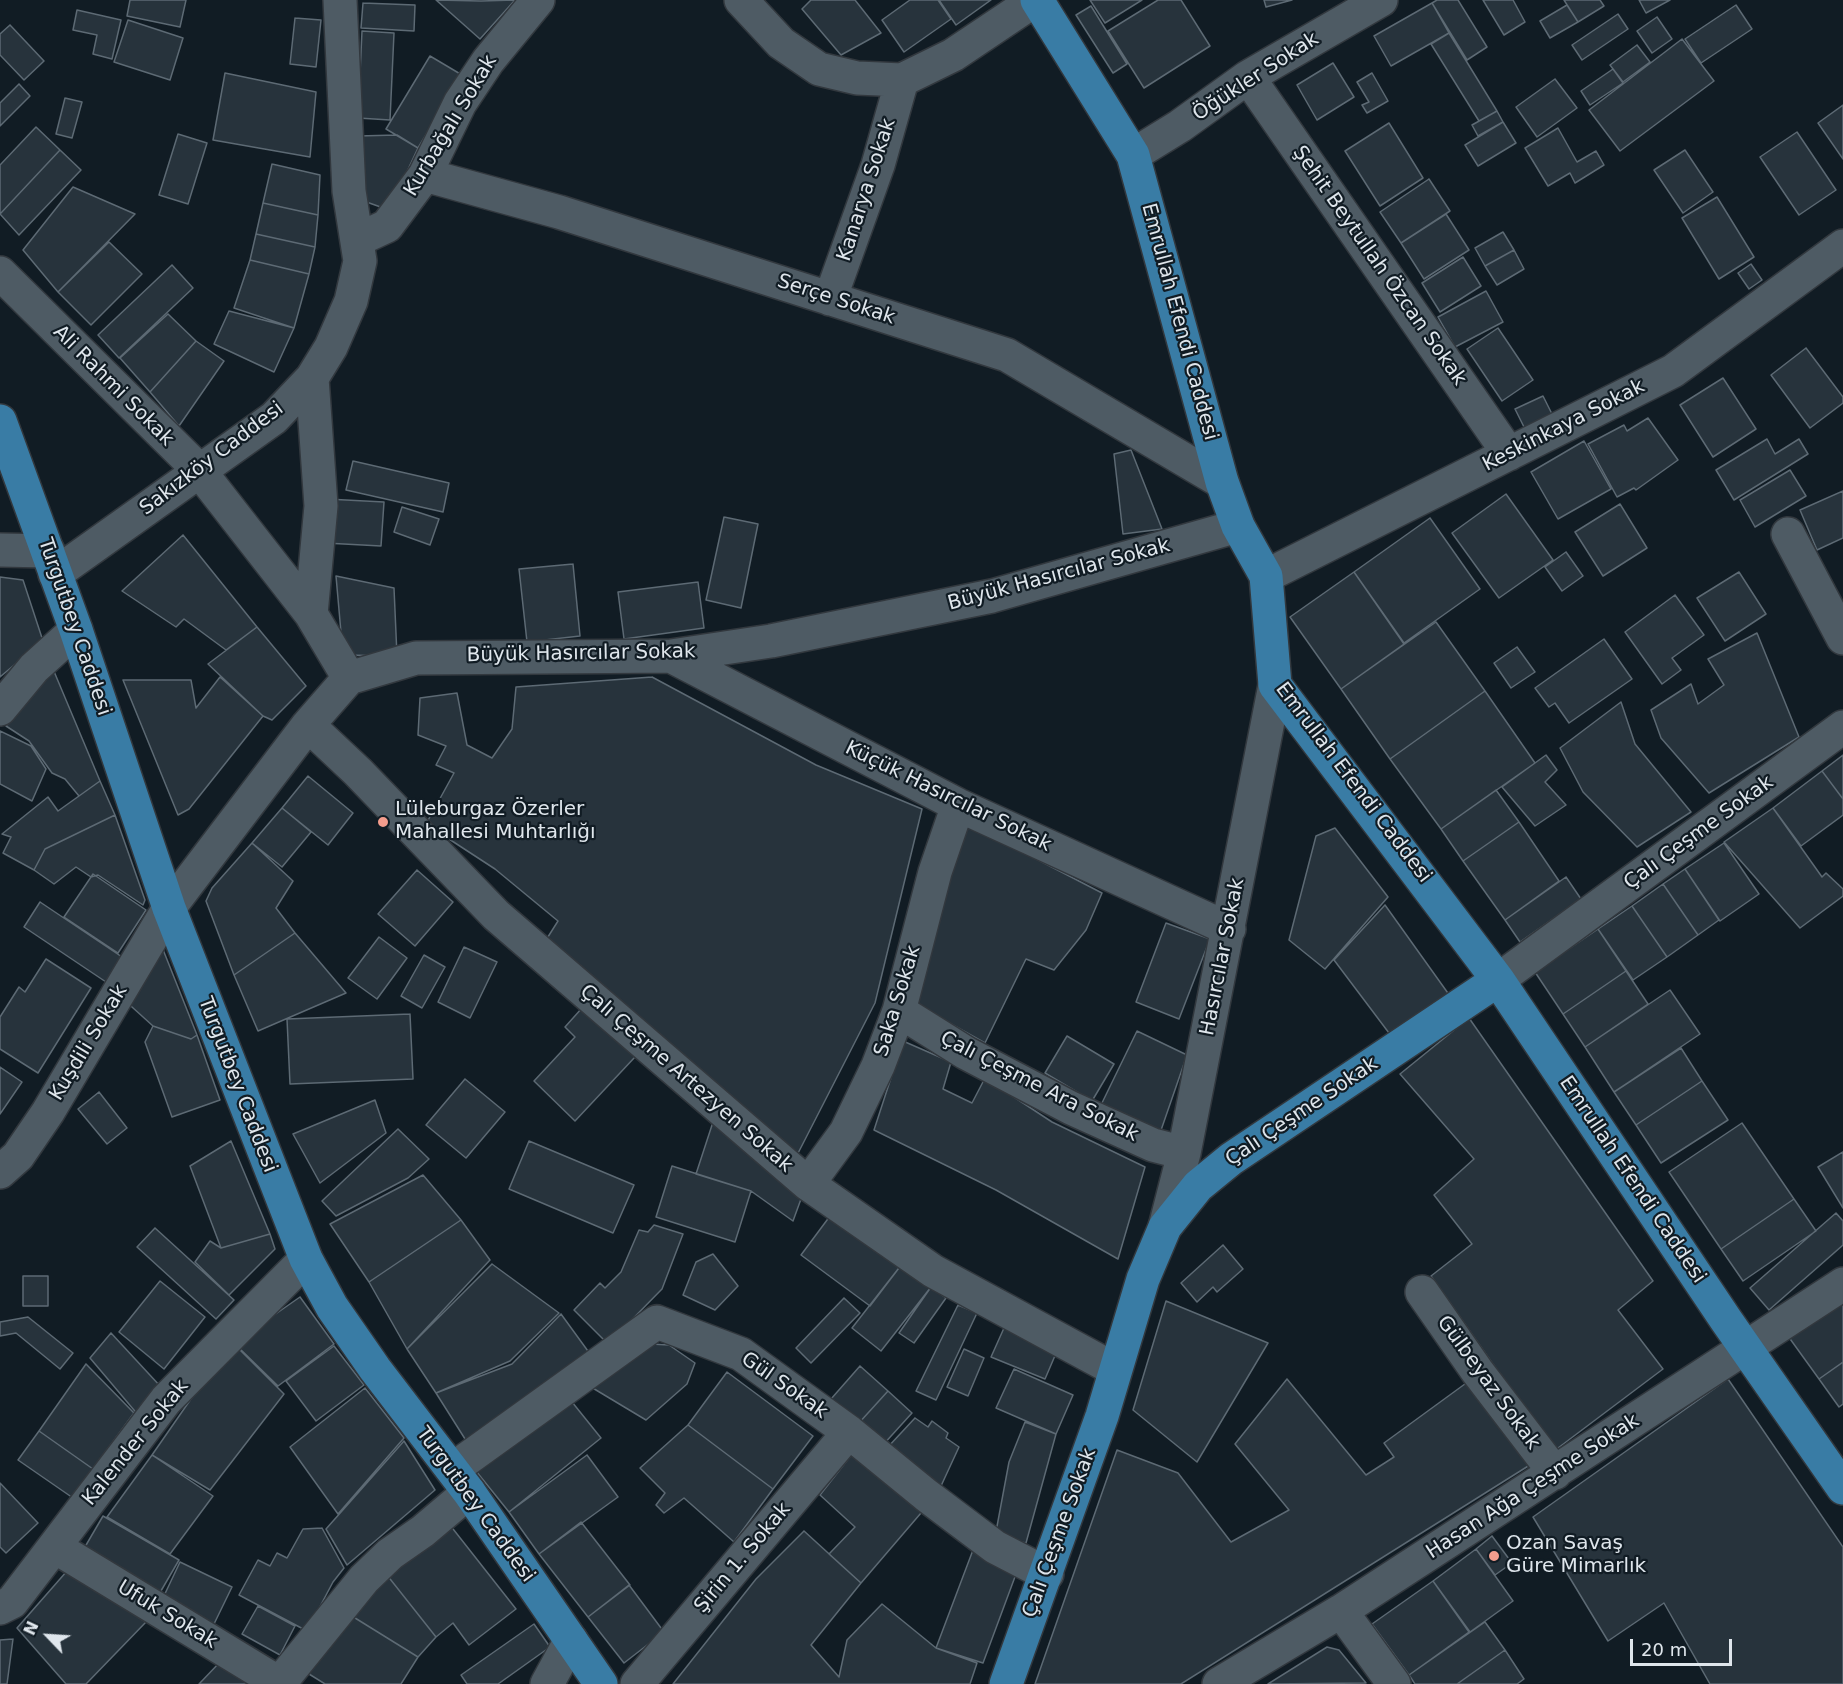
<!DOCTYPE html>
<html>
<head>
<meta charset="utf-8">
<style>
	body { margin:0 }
	#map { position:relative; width:1843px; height:1684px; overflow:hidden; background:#111c24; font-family:"DejaVu Sans",sans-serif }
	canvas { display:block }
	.north { position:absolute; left:18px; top:1606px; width:60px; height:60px; -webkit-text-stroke:4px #111c24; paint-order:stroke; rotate:295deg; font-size:16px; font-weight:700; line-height:24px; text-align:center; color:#dfe6ec }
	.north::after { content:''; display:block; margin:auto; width:21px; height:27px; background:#dfe6ec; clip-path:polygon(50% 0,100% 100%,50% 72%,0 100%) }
	.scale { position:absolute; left:1630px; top:1639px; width:102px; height:27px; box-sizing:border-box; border:3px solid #dfe6ec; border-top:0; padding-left:8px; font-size:18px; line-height:21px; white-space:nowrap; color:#dfe6ec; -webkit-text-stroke:4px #111c24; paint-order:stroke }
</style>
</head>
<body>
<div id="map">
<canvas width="1843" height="1684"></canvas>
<div class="north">N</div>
<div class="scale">20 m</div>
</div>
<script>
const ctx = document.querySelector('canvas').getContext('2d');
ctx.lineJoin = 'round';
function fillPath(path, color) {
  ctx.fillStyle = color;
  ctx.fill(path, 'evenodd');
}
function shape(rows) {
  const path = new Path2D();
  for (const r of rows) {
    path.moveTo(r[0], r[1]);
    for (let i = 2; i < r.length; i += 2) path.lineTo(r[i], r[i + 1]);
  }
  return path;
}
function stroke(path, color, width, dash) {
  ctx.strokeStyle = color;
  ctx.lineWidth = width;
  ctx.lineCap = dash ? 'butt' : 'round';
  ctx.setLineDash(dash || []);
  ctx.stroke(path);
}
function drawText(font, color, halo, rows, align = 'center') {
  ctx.font = font + ' "DejaVu Sans",sans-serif';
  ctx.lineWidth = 4.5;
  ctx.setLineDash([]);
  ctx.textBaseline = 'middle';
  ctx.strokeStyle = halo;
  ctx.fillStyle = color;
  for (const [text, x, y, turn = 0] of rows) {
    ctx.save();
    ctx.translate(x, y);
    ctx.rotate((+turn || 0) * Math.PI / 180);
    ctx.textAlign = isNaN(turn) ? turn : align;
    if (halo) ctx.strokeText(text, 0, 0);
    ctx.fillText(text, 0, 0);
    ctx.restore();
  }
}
const building = shape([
	[130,0,186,0,180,27,127,16,130,0],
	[436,0,481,1,515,0,480,39,436,0],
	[811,0,855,0,881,33,841,55,802,9,811,0],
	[910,0,938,0,951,19,904,52,882,20,910,0],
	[939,0,991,0,956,25,939,0],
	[1090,0,1142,0,1105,23,1090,0],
	[1158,0,1181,0,1210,46,1144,88,1108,31,1158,0],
	[1264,0,1292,0,1266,7,1264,0],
	[1437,0,1458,0,1487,47,1467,60,1432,3,1437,0],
	[1483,0,1513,0,1525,22,1504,35,1483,0],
	[1564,0,1600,0,1604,6,1578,22,1564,0],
	[1639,0,1670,0,1646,13,1639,0],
	[363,3,415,5,414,31,361,28,363,3],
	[1432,3,1449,33,1391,66,1374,36,1432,3],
	[1567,5,1578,22,1550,38,1540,21,1567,5],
	[1736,5,1752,29,1701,63,1685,39,1736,5],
	[1091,6,1127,64,1113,73,1076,15,1091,6],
	[77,10,121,20,112,59,93,54,97,35,73,30,77,10],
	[1618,14,1628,29,1582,60,1572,45,1618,14],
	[1657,17,1672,39,1652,53,1637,31,1657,17],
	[295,18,321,20,316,67,290,64,295,18],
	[128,20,183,38,170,80,114,62,128,20],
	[10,25,44,61,24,80,0,55,0,34,10,25],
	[362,31,394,33,390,120,358,118,362,31],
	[1449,33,1497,111,1479,121,1431,44,1449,33],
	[1682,39,1714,81,1620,151,1589,110,1682,39],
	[1637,45,1650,62,1623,82,1610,65,1637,45],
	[430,56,462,75,418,148,386,129,430,56],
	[1333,63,1354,97,1317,120,1297,85,1333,63],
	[1613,69,1623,83,1590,105,1581,91,1613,69],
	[225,73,316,92,310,157,213,140,225,73],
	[1372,73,1388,101,1367,113,1362,105,1369,102,1357,82,1372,73],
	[1555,79,1577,108,1537,137,1516,107,1555,79],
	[19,84,30,96,0,126,0,103,19,84],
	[65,98,82,102,72,138,56,134,65,98],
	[1843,105,1843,159,1818,123,1843,105],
	[1497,111,1503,122,1478,136,1472,125,1497,111],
	[1503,122,1516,143,1478,166,1465,145,1503,122],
	[1389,123,1423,178,1380,206,1345,151,1389,123],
	[36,127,60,150,0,214,0,165,36,127],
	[1558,128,1577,162,1596,151,1604,165,1575,183,1570,173,1548,186,1525,148,1558,128],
	[1797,132,1836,190,1799,215,1760,157,1797,132],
	[178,134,207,143,188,204,159,195,178,134],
	[397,135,418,148,389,210,358,199,358,136,397,135],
	[60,150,81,170,19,235,0,214,60,150],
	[1685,150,1713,192,1683,213,1654,170,1685,150],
	[272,164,320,175,318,215,263,203,272,164],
	[1429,179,1450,211,1401,243,1380,212,1429,179],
	[73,187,135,214,58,292,23,250,73,187],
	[1717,197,1754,257,1719,279,1682,218,1717,197],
	[263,203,318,215,315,247,256,234,263,203],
	[1446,214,1469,250,1424,279,1401,243,1446,214],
	[1503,232,1514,250,1485,266,1475,248,1503,232],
	[256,234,315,247,309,274,250,260,256,234],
	[109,242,142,274,91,325,58,292,109,242],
	[1514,250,1524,269,1497,285,1485,266,1514,250],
	[1463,257,1481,286,1440,312,1422,283,1463,257],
	[250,260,309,274,294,328,234,308,250,260],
	[1751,264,1762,280,1749,289,1738,273,1751,264],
	[172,265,193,288,119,358,98,335,172,265],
	[1486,291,1503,322,1455,347,1438,317,1486,291],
	[229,311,294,328,274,372,214,344,229,311],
	[168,314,196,341,150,392,120,358,168,314],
	[1498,328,1533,380,1502,401,1467,349,1498,328],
	[196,341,224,361,179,426,150,392,196,341],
	[1806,348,1843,397,1843,403,1810,428,1771,375,1806,348],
	[1723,378,1756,429,1713,457,1680,405,1723,378],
	[1543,396,1553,416,1525,429,1515,409,1543,396],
	[1648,418,1678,460,1636,490,1634,488,1617,497,1588,444,1624,425,1627,431,1648,418],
	[1767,439,1775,454,1799,439,1808,454,1734,500,1716,470,1767,439],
	[1584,441,1611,489,1558,519,1531,472,1584,441],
	[1131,450,1162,529,1123,534,1114,454,1131,450],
	[353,461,449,483,443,512,346,490,353,461],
	[1790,470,1806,496,1755,527,1740,500,1790,470],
	[1843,491,1843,538,1817,550,1800,510,1843,491],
	[1506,494,1553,560,1499,598,1452,533,1506,494],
	[327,499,384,502,381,546,325,543,327,499],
	[1620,504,1647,548,1603,576,1575,532,1620,504],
	[402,507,439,519,430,545,394,532,402,507],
	[724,517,758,524,741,608,706,600,724,517],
	[1430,518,1480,589,1404,643,1354,572,1430,518],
	[183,535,257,627,226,650,184,619,176,627,122,591,183,535],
	[1566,552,1583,576,1562,591,1545,567,1566,552],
	[573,564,580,636,527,642,519,569,573,564],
	[1354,572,1404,644,1341,689,1290,617,1354,572],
	[1739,572,1766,614,1725,641,1697,598,1739,572],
	[336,576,394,588,397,656,343,655,336,576],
	[0,577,23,580,43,641,0,677,0,577],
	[698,582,704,628,624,639,618,592,698,582],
	[1675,595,1704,635,1672,658,1681,670,1662,684,1625,632,1675,595],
	[1436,622,1485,691,1390,759,1341,689,1436,622],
	[257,627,306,686,272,720,263,716,208,664,257,627],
	[1757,633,1799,737,1709,793,1661,738,1651,710,1691,684,1698,704,1724,685,1708,659,1757,633],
	[1604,639,1632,679,1569,723,1555,703,1549,707,1535,688,1604,639],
	[1517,647,1535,672,1511,688,1494,663,1517,647],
	[53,669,100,781,79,796,65,779,52,773,29,741,6,726,53,669],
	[220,677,263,716,189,809,178,815,123,680,191,680,196,708,220,677],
	[652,677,816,765,922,809,875,1003,793,1163,546,940,558,921,495,869,426,824,454,773,436,765,446,746,418,735,420,698,457,693,467,745,492,758,512,729,516,687,652,677],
	[1485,691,1535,763,1441,829,1390,759,1485,691],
	[1621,702,1635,744,1691,812,1637,847,1583,792,1560,748,1621,702],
	[0,731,31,746,46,769,32,801,0,784,0,731],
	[1546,755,1557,770,1545,782,1566,805,1535,826,1502,787,1546,755],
	[1843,755,1843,799,1822,771,1843,755],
	[1822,771,1843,799,1843,815,1801,846,1773,808,1822,771],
	[308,776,353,813,328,845,282,808,308,776],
	[100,781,115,815,45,849,34,870,3,853,11,837,2,834,48,797,58,811,100,781],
	[1496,790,1519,822,1463,861,1441,829,1496,790],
	[282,808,311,832,282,867,252,843,282,808],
	[1773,808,1822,877,1826,873,1843,889,1843,896,1800,928,1724,842,1773,808],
	[115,815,145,900,143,905,98,875,91,877,76,867,54,884,34,870,45,849,115,815],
	[961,820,1102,893,1086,930,1054,970,1026,959,985,1043,910,1001,961,820],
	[1519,822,1559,881,1505,920,1463,861,1519,822],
	[1335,828,1388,897,1325,969,1289,940,1316,836,1335,828],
	[252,843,293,881,276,908,295,933,234,975,206,901,212,888,252,843],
	[1724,843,1759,894,1720,921,1685,869,1724,843],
	[1685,869,1719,920,1698,935,1663,884,1685,869],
	[417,870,453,902,415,946,378,914,417,870],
	[93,874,146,910,118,953,64,917,93,874],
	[1566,877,1581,899,1520,942,1505,920,1566,877],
	[1663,884,1698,935,1667,957,1632,906,1663,884],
	[40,902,125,959,109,984,24,927,40,902],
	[1385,905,1450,996,1392,1037,1334,960,1385,905],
	[1632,906,1667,957,1633,980,1598,929,1632,906],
	[1166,923,1210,939,1179,1019,1136,1002,1166,923],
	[1598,929,1626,971,1563,1014,1535,972,1598,929],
	[295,933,346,993,258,1031,234,975,295,933],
	[379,937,407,958,377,999,348,978,379,937],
	[160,942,197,1035,191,1039,153,1026,122,998,160,942],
	[464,947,497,962,470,1018,438,1002,464,947],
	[424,955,445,967,422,1008,401,996,424,955],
	[46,959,91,988,38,1073,0,1049,0,1017,19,987,25,992,46,959],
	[1626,971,1648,1004,1585,1047,1563,1014,1626,971],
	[1670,990,1700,1034,1614,1092,1585,1047,1670,990],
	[582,1008,635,1057,575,1121,534,1081,575,1037,565,1027,582,1008],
	[410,1014,413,1079,290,1084,287,1019,410,1014],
	[1469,1018,1653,1281,1618,1310,1663,1369,1554,1451,1431,1276,1472,1244,1434,1195,1474,1159,1400,1074,1469,1018],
	[153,1026,191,1039,197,1035,220,1100,172,1117,145,1042,153,1026],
	[1137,1031,1187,1055,1159,1136,1100,1107,1137,1031],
	[1067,1036,1114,1064,1092,1101,1045,1073,1067,1036],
	[903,1041,951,1062,943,1089,972,1103,985,1078,1052,1122,1145,1167,1118,1259,996,1190,874,1130,903,1041],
	[1681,1048,1702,1081,1636,1125,1614,1092,1681,1048],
	[0,1067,22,1082,0,1114,0,1067],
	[465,1079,505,1112,466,1158,426,1125,465,1079],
	[1702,1081,1728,1120,1661,1163,1636,1125,1702,1081],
	[99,1092,127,1128,107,1144,78,1109,99,1092],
	[375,1100,386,1133,320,1183,293,1134,375,1100],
	[713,1122,801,1199,793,1221,751,1191,696,1174,713,1122],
	[1742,1123,1794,1199,1721,1249,1669,1172,1742,1123],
	[398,1129,429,1159,408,1178,336,1216,322,1201,398,1129],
	[231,1141,270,1234,221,1248,190,1166,231,1141],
	[529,1141,634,1185,613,1233,509,1189,529,1141],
	[1843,1152,1843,1208,1818,1167,1843,1152],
	[672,1166,751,1191,735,1242,656,1217,672,1166],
	[423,1175,461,1220,369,1282,330,1224,423,1175],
	[1794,1199,1816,1231,1743,1281,1721,1249,1794,1199],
	[833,1212,902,1264,870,1306,801,1255,833,1212],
	[1836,1213,1843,1221,1843,1245,1769,1310,1750,1288,1836,1213],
	[461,1220,490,1260,407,1349,369,1282,461,1220],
	[654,1225,683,1234,662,1289,608,1344,574,1310,600,1283,605,1288,621,1272,639,1230,648,1232,654,1225],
	[155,1228,234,1300,216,1319,137,1247,155,1228],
	[270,1234,275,1249,229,1295,195,1262,210,1241,221,1248,270,1234],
	[1223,1245,1243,1269,1217,1292,1213,1287,1197,1302,1181,1283,1223,1245],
	[713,1254,738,1286,715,1310,683,1295,696,1262,713,1254],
	[492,1264,559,1313,510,1361,436,1393,407,1349,492,1264],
	[902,1264,931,1287,881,1351,852,1328,902,1264],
	[23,1276,48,1276,48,1306,23,1306,23,1276],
	[160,1281,205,1317,164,1369,119,1332,160,1281],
	[931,1287,946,1298,914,1343,899,1333,931,1287],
	[300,1297,334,1344,278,1386,234,1343,300,1297],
	[1843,1297,1843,1362,1819,1379,1788,1336,1843,1297],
	[844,1298,860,1313,811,1363,796,1348,844,1298],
	[1166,1301,1268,1343,1197,1462,1133,1410,1166,1301],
	[958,1305,977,1313,936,1400,916,1391,958,1305],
	[561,1314,593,1358,472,1450,436,1393,512,1364,561,1314],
	[28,1317,73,1353,60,1369,16,1333,0,1336,0,1322,28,1317],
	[1004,1328,1057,1351,1045,1379,991,1357,1004,1328],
	[111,1333,161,1387,139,1416,90,1358,111,1333],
	[651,1344,669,1345,695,1363,687,1384,646,1420,586,1384,651,1344],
	[334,1346,364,1385,316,1421,286,1381,334,1346],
	[237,1347,284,1394,210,1490,152,1455,193,1396,237,1347],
	[964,1349,984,1358,968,1396,947,1387,964,1349],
	[1843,1362,1843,1404,1839,1407,1819,1379,1843,1362],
	[86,1364,134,1413,93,1469,39,1431,86,1364],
	[860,1366,888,1391,858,1424,831,1399,860,1366],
	[1014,1369,1073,1395,1056,1434,996,1408,1014,1369],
	[727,1372,813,1436,773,1489,688,1425,727,1372],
	[1287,1379,1366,1475,1394,1457,1384,1443,1469,1381,1533,1463,1181,1684,1035,1684,1117,1450,1178,1473,1231,1542,1289,1510,1235,1444,1287,1379],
	[1728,1379,1843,1547,1843,1684,1710,1684,1664,1603,1608,1641,1533,1517,1728,1379],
	[365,1388,404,1438,338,1514,290,1447,365,1388],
	[888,1391,912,1413,882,1446,858,1424,888,1391],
	[568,1397,601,1438,509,1512,476,1471,568,1397],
	[915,1418,928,1427,932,1421,948,1433,946,1438,959,1447,941,1486,887,1448,915,1418],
	[1025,1422,1056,1434,1026,1543,995,1537,1009,1462,1025,1422],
	[688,1425,773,1489,734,1542,684,1498,664,1513,656,1505,665,1493,640,1468,688,1425],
	[39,1431,93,1469,73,1498,18,1460,39,1431],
	[404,1441,435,1490,347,1565,326,1529,404,1441],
	[856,1449,927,1506,861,1583,829,1554,855,1527,820,1495,856,1449],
	[152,1455,213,1496,170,1554,107,1517,152,1455],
	[587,1455,618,1497,539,1554,509,1512,587,1455],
	[0,1483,38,1523,6,1553,0,1547,0,1483],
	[103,1516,179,1560,158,1596,82,1552,103,1516],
	[446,1520,516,1609,469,1645,453,1623,436,1637,383,1570,446,1520],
	[581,1522,630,1585,588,1617,539,1554,581,1522],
	[322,1528,344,1568,333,1582,307,1631,239,1595,258,1560,270,1566,277,1553,287,1558,303,1529,322,1528],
	[804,1531,861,1583,811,1645,839,1677,847,1640,882,1604,936,1648,977,1663,970,1684,673,1684,756,1579,804,1531],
	[1492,1536,1512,1563,1495,1575,1476,1549,1492,1536],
	[976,1542,1019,1566,983,1663,936,1648,976,1542],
	[1476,1549,1513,1601,1470,1632,1433,1581,1476,1549],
	[180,1562,232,1587,214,1624,162,1600,180,1562],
	[383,1570,436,1637,418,1657,347,1613,383,1570],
	[67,1571,146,1622,86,1684,66,1684,17,1628,67,1571],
	[1433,1581,1469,1632,1409,1675,1372,1624,1433,1581],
	[629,1585,664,1632,624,1663,588,1617,629,1585],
	[258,1606,295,1626,280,1655,242,1634,258,1606],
	[347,1613,418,1657,401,1684,325,1684,309,1674,347,1613],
	[1485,1622,1505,1650,1457,1684,1415,1684,1409,1675,1485,1622],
	[534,1624,550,1647,498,1684,467,1684,461,1675,534,1624],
	[13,1639,7,1684,0,1684,0,1640,13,1639],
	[1327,1647,1339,1650,1366,1683,1268,1684,1327,1647],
	[1505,1650,1524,1679,1517,1684,1457,1684,1505,1650],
	[221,1661,253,1684,199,1684,221,1661]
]);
const minor = shape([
	[741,0,781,43,819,69,857,78,902,80,953,55,1035,0],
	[1248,77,1509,454],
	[1133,155,1180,126,1248,77,1381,0],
	[425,175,559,212,1007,355,1222,482],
	[357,240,387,226,425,175,460,103,488,61,538,0],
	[0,273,198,469,311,614,349,678],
	[830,299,878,165,902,80],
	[1788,534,1843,638],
	[0,550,48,551],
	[55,574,274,418,312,378,331,347,351,301,360,261,349,191,340,0],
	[1266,576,1673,371,1843,246],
	[311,614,321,506,312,378],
	[671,656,958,805,1229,929],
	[0,709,34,668,76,630],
	[308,725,358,772,496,915,808,1184,933,1271,1114,1369],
	[1498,980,1843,727],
	[899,1011,966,1053,1071,1108,1153,1145,1184,1153],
	[0,1172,18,1156,48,1112,169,908,308,725,349,678,416,658,671,656,771,641,992,596,1238,526],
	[808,1184,846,1132,878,1066,899,1011,935,872,958,805],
	[1165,1227,1184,1153,1275,685],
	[1422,1292,1477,1371,1555,1473],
	[453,1469,657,1322,741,1354,849,1432,926,1495,995,1547,1047,1574],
	[55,1547,279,1683],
	[0,1608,12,1602,166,1400,306,1259],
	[1341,1611,1394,1684],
	[279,1684,364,1579,390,1554,423,1531,469,1492],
	[547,1684,571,1640],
	[637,1684,849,1432],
	[1219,1684,1341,1611,1843,1284]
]);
const major = shape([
	[1037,0,1133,155,1222,482,1238,526,1266,576,1275,685,1498,980,1726,1320,1843,1488],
	[0,421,76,630,169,908,306,1259,332,1307,375,1369,469,1492,601,1684],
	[1006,1684,1102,1416,1143,1279,1165,1227,1198,1186,1231,1159,1498,980]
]);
const markers = [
	[383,822,6,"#f49d8d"],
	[1494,1556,6,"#f49d8d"]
];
const streetNames = [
	["Öğükler Sokak",1256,77,-33],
	["Kurbağalı Sokak",451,126,-59],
	["Kanarya Sokak",867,190,-72],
	["Şehit Beytullah Özcan Sokak",1379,266,55],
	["Serçe Sokak",836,300,18],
	["Emrullah Efendi Caddesi",1179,322,75],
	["Ali Rahmi Sokak",113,386,45],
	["Keskinkaya Sokak",1564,426,-27],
	["Sakızköy Caddesi",212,459,-37],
	["Büyük Hasırcılar Sokak",1059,575,-15],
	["Turgutbey Caddesi",74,627,71],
	["Büyük Hasırcılar Sokak",581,654,-1],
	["Emrullah Efendi Caddesi",1353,783,53],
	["Küçük Hasırcılar Sokak",948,797,26],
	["Çalı Çeşme Sokak",1699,833,-36],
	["Hasırcılar Sokak",1223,957,-79],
	["Saka Sokak",898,1001,-73],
	["Kuşdili Sokak",89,1043,-59],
	["Çalı Çeşme Artezyen Sokak",686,1079,41],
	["Turgutbey Caddesi",237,1085,69],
	["Çalı Çeşme Ara Sokak",1039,1087,27],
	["Çalı Çeşme Sokak",1302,1112,-34],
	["Emrullah Efendi Caddesi",1632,1180,56],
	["Gülbeyaz Sokak",1488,1383,54],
	["Gül Sokak",784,1386,35],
	["Kalender Sokak",136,1443,-51],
	["Hasan Ağa Çeşme Sokak",1533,1487,-33],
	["Turgutbey Caddesi",475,1505,54],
	["Çalı Çeşme Sokak",1060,1533,-70],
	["Şirin 1. Sokak",743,1558,-50],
	["Ufuk Sokak",167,1615,31]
];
const poiNames = [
	["Lüleburgaz Özerler",395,810],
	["Mahallesi Muhtarlığı",395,833],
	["Ozan Savaş",1506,1544],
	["Güre Mimarlık",1506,1567]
];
fillPath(building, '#27333c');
stroke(building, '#5d6a74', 1.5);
stroke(minor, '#32383e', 36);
stroke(major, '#32383e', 36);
stroke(minor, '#4e5b64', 33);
stroke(major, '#397ca5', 33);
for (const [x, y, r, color] of markers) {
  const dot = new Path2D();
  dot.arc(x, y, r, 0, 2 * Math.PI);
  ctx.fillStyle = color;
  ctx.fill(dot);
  stroke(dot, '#111c24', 2);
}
drawText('20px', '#dfe6ec', '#111c24', streetNames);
drawText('20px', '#dfe6ec', '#111c24', poiNames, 'left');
</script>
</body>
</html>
